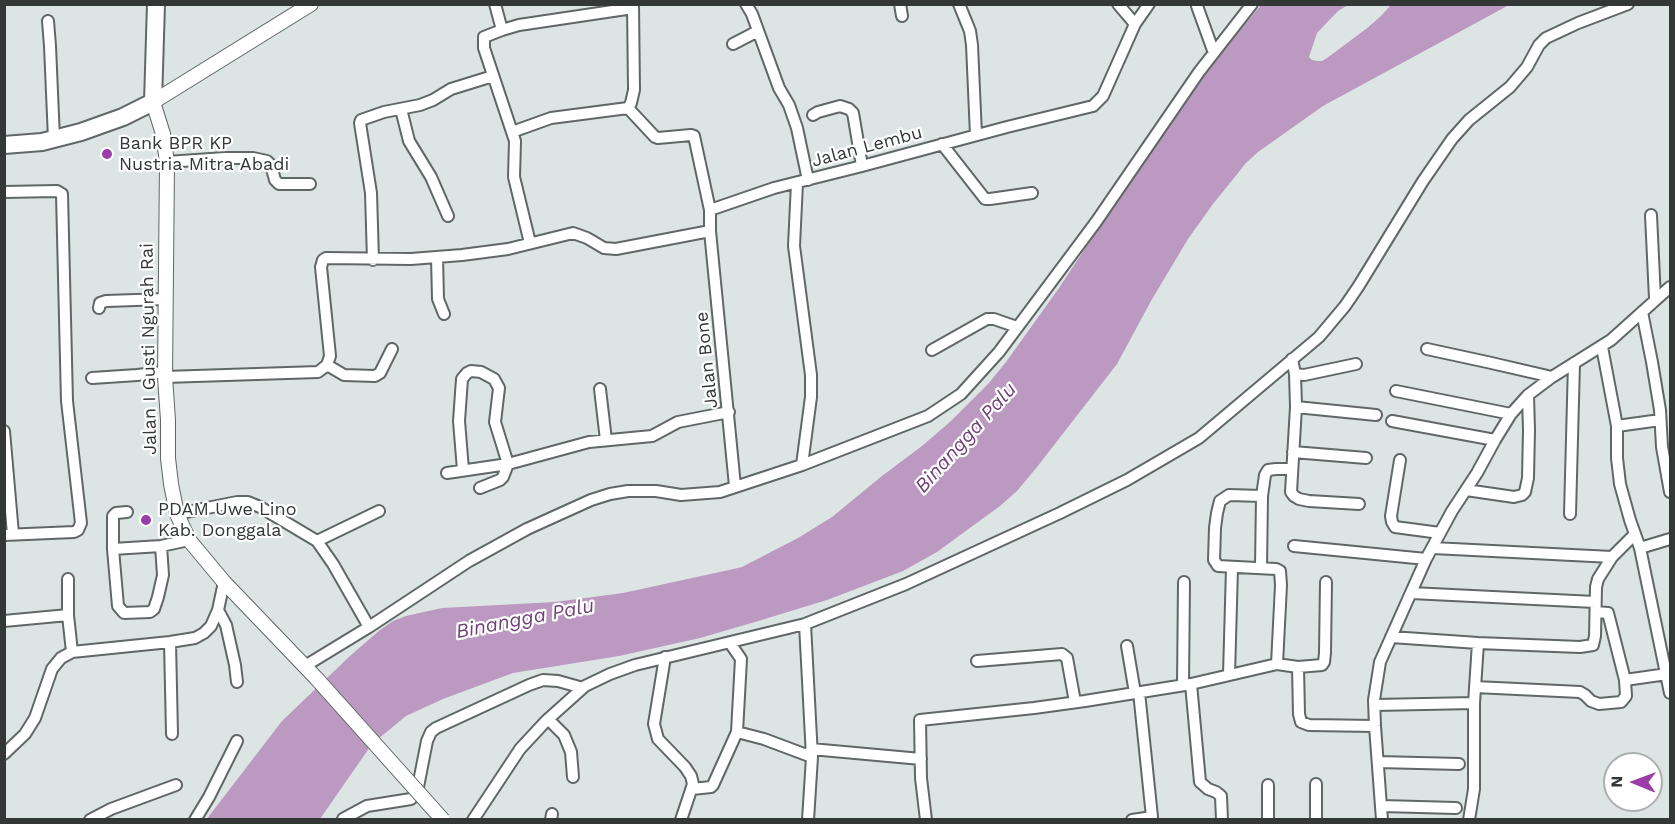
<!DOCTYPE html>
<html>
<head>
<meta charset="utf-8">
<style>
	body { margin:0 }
	#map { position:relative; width:1675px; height:824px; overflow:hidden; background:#dce5e4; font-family:"Work Sans",sans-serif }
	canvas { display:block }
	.frame { position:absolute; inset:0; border:6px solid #333736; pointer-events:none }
	.north { position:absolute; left:1603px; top:752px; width:60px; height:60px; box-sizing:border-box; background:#fff; border:2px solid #adafaf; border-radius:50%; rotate:271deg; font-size:16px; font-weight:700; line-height:24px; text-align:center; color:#333736 }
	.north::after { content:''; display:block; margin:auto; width:21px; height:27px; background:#9a3da7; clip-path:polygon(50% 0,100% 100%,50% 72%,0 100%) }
</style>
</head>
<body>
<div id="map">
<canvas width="1675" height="824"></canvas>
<div class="frame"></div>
<div class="north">N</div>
</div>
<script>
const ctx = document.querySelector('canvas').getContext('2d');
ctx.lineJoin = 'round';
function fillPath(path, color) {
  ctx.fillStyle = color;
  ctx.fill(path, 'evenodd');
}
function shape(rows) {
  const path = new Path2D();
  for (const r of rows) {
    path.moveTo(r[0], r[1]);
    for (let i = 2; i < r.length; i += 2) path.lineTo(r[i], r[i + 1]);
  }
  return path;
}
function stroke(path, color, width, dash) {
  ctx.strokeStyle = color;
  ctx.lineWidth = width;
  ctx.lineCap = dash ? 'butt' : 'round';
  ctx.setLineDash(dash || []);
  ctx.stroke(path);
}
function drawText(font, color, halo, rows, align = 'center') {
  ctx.font = font + ' "Work Sans",sans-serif';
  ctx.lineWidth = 4.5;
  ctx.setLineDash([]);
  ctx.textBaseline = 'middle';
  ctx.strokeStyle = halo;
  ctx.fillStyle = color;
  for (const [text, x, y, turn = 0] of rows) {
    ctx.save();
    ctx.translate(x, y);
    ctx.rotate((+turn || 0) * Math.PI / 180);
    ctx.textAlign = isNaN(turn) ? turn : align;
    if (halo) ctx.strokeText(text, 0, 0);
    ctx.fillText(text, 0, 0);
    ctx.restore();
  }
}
const water = shape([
	[1261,5,1348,5,1338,11,1317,33,1309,57,1312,60,1317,61,1322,61,1327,58,1366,29,1381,16,1391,5,1509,5,1323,106,1258,152,1246,163,1213,204,1188,239,1151,301,1117,364,1037,467,1017,491,1000,506,937,552,903,571,827,600,755,622,700,638,619,656,513,673,443,699,406,716,372,744,320,819,206,820,282,721,351,655,380,630,393,621,406,616,442,608,555,602,623,593,729,570,742,567,798,538,832,517,882,476,922,446,951,421,988,384,1006,362,1059,288,1111,209,1207,69]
]);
const minor = shape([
	[495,4,502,30,484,37,484,48,515,141,514,177,530,243],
	[746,4,752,14,779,88,789,105,797,128,808,180],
	[900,4,902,16],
	[959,4,970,31,972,45,976,135],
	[1118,4,1135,24],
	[1197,6,1214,53],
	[48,21,50,46,54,139],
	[502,30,519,25,633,8],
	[733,44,758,31],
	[628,108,655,137,658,138,691,135,694,136,710,210],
	[401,109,409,141,431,177,448,216],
	[813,115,818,112,840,106,849,109,853,113,862,166],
	[512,132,551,118,628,108,631,103,634,90,633,4],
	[942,144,985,199,990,199,1032,193],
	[167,162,225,158,253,158,267,161,271,165,275,180,279,184,310,184],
	[797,183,794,246,811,375,811,397,802,465],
	[4,192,57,191,62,194,67,401,81,523,78,530,74,532,4,535],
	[1651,215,1655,299],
	[710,231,710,210,774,188,862,166,1007,127,1093,106,1103,96,1135,24,1149,4],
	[437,257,438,299,444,314],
	[373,260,371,193,360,123,361,120,384,112,420,105,433,100,451,89,493,76],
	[99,308,100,303,106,301,166,299],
	[1642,312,1652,362,1660,410,1662,447,1670,492],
	[1602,347,1617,426,1617,458,1620,484,1630,520,1640,548,1670,693],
	[1427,349,1487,362,1552,377],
	[932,350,987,319,994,319,1017,327],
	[1292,359,1295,374,1296,407,1291,492,1294,496,1299,499,1309,501,1359,504],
	[327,365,344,375,375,376,380,373,392,349],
	[1295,374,1304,375,1356,364],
	[165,377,318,372,322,369,327,365,330,356,321,267,323,260,326,258,411,259,462,255,508,249,573,233,587,238,604,248,616,249,710,231,735,486],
	[92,378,137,375,165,372],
	[600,389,606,440],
	[1396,391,1511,414],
	[1296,407,1376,415],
	[1392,421,1495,440],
	[1617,426,1660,420],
	[4,431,13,534],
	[1293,452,1366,458],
	[1400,460,1391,516,1392,522,1395,527,1440,533],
	[463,470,459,421,462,379,467,373,471,371,481,372,494,379,499,388,495,422,508,464,589,442,652,436,678,422,729,412],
	[447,473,508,464,503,477,500,480,480,488],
	[1466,490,1514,497,1522,495,1525,492,1528,478,1529,430,1528,395],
	[1262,496,1229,495,1220,501,1217,513,1215,528,1214,560,1218,566,1276,569,1280,571,1281,585,1277,664],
	[127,512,116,513,113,516,113,549,118,606,124,613,150,612,154,609,158,597,163,575,161,546],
	[177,514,237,502,248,502,260,507,317,541,333,564,369,627,469,561,527,529,591,500,610,494,628,491,656,491,681,495,720,492,802,465,928,416,961,394,999,352,1096,222,1199,72,1252,4],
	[1570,514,1574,363],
	[317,541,379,511],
	[1294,546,1426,559],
	[1433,548,1612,557],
	[1640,548,1670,539],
	[113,549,161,546,189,540],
	[1261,568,1262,496,1265,475,1268,470,1276,469,1292,469],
	[68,579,68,615],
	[1411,593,1595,602],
	[218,610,226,625,235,665,237,682],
	[4,621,68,615,72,652],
	[805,624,812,757,808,820],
	[1391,637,1478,643,1580,647,1593,645,1595,636,1596,587,1598,579,1612,557,1634,535],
	[170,642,172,734],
	[730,643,741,659,737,732],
	[1127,646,1135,693],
	[665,657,654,724,658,739,685,767,691,776,693,784,681,820],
	[977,661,1062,654,1067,658,1075,702],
	[305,666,369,627],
	[1298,667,1299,714,1301,722,1309,725,1375,726],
	[1229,675,1232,568],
	[1625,680,1667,674],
	[1191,684,1200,782,1208,789,1216,792,1221,796,1222,820],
	[1183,685,1184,582],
	[1475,687,1580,692,1585,695,1591,701,1599,704,1621,702,1626,696,1625,680,1609,617,1608,613,1596,612],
	[1375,705,1474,703,1478,643],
	[548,719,564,735,571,752,573,777],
	[811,749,921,759],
	[4,754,25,734,35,718,52,669,61,658,72,652,170,642,195,638,204,633,211,626,218,610,224,582],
	[1378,762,1459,764],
	[1268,785,1268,820],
	[692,789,711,787,713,785,737,732,764,739,812,757],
	[1382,806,1456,808],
	[343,819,367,806,411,799,417,792,427,741,431,732,436,728,529,685,543,680,558,681,583,688],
	[90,820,111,809,176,785],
	[195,820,209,797,237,741],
	[473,820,520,749,546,721,585,686,610,674,635,665,805,624,906,584,1060,513,1127,480,1199,438,1319,337,1345,306,1358,287,1423,181,1452,139,1469,120,1510,87,1527,67,1539,45,1546,38,1578,23,1628,4],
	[551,820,552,814],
	[926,820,921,778,920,720,1034,708,1085,701,1191,684,1277,664,1298,667,1322,665,1324,662,1325,653,1326,582],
	[1132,820,1152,817,1139,692],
	[1316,820,1316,784],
	[1382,820,1375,726,1374,700,1380,662,1426,559,1452,511,1477,473,1495,440,1511,414,1528,395,1552,377,1611,340,1670,287],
	[1469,820,1474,789,1474,703]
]);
const major = shape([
	[311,4,153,102,163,134,167,162,165,377,168,420,168,458,171,484,177,514,189,540,224,582,317,679]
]);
const highway = shape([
	[4,145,42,142,81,132,123,117,153,102,156,4]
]);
const majorBridge = shape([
	[317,679,443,820]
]);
const markers = [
	[107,154,6,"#9a3da7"],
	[146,520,6,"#9a3da7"]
];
const poiNames = [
	["Bank BPR KP",119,144],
	["Nustria Mitra Abadi",119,165],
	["PDAM Uwe Lino",158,510],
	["Kab. Donggala",158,531]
];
const streetNames = [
	["Jalan Lembu",867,147,-15],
	["Jalan I Gusti Ngurah Rai",149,349,-91],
	["Jalan Bone",707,360,-96]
];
const waterNames = [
	["Binangga Palu",966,438,-48],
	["Binangga Palu",525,619,-11]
];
fillPath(water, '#bc99c0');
stroke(minor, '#606766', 14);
stroke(major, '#606766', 16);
stroke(highway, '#606766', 20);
stroke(minor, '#fff', 10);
stroke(major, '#fff', 14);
stroke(highway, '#fff', 16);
stroke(majorBridge, '#606766', 16, []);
stroke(majorBridge, '#fff', 14);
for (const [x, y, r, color] of markers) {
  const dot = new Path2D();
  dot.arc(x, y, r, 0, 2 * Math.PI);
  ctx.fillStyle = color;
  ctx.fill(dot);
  stroke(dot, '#fff', 2);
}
drawText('18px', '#333736', '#fff', poiNames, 'left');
drawText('18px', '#333736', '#fff', streetNames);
drawText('italic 20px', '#704277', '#fff', waterNames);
</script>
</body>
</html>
